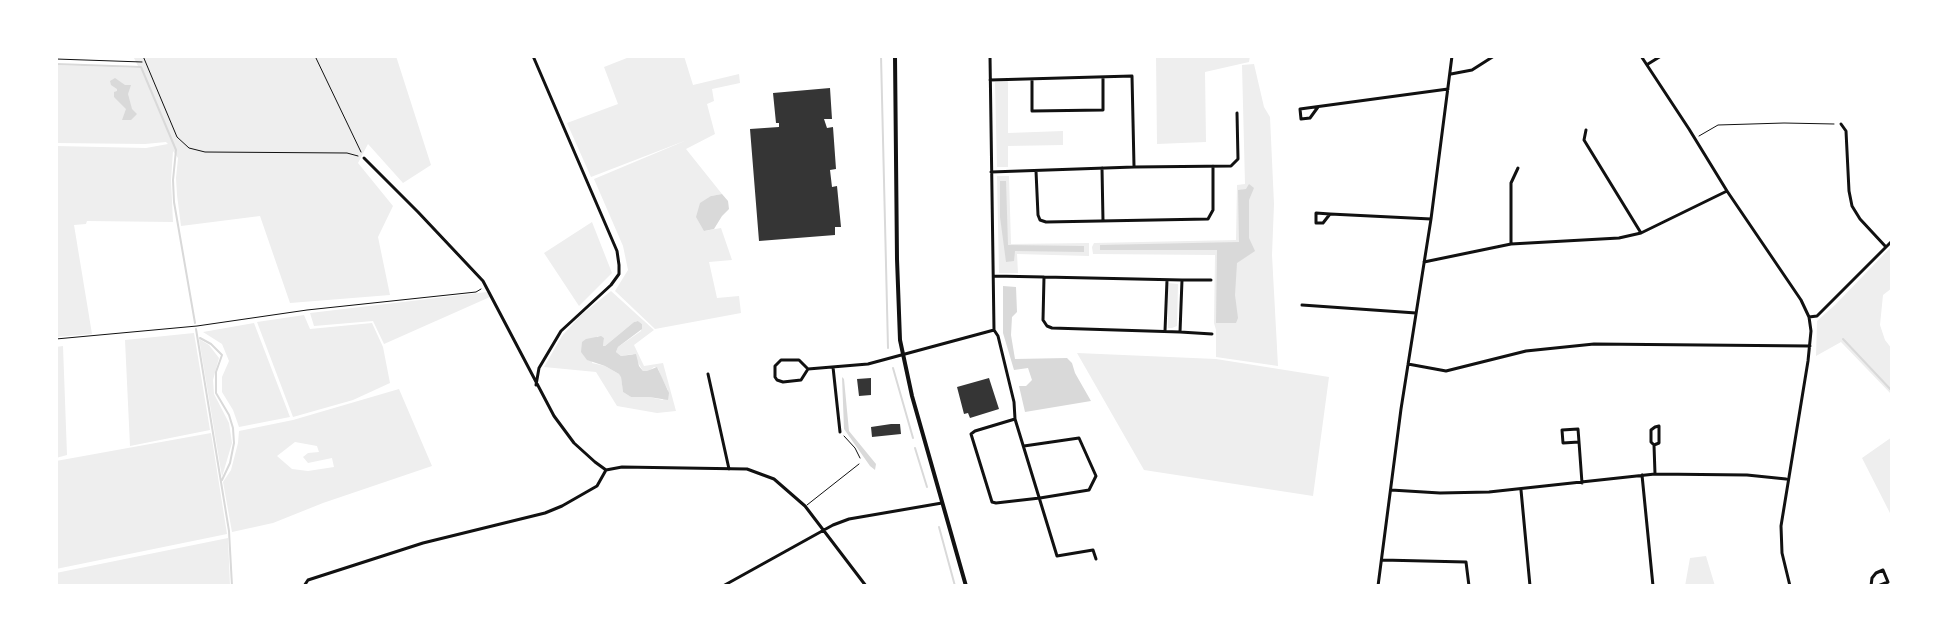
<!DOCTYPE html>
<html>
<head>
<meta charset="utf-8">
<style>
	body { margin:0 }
	#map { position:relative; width:1948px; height:642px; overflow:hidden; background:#fff; font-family:Cabin,sans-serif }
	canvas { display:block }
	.frame { position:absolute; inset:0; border:58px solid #fff; pointer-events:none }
</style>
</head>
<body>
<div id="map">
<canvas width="1948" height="642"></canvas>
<div class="frame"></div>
</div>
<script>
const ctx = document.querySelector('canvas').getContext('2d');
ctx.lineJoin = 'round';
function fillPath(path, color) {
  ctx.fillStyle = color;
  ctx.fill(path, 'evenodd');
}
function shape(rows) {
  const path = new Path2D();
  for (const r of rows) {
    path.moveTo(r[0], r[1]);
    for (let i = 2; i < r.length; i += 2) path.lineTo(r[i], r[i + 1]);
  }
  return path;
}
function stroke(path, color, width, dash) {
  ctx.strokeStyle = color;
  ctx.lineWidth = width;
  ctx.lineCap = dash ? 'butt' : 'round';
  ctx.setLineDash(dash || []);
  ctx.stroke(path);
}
const green = shape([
	[133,56,396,56,431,165,403,183,368,144,358,163,393,206,378,237,390,295,290,303,260,216,181,226,177,195,176,178,178,158,173,151,171,180,173,222,87,221,86,224,74,225,92,334,56,337,56,146,146,148,168,144,166,142,145,144,56,143,56,65,139,68],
	[632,56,684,56,693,85,739,74,740,83,712,89,714,101,707,104,715,134,686,149,722,194,711,196,704,231,721,228,732,260,709,262,717,298,739,296,741,313,655,329,615,291,628,270,623,246,594,179,687,140,591,177,567,123,618,104,604,67],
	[1156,56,1250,56,1249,62,1205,72,1206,142,1157,144],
	[1254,64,1264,107,1270,117,1274,204,1272,255,1278,366,1216,357,1216,330,1214,323,1215,255,1093,254,1092,247,1094,243,1236,240,1237,185,1245,184,1242,65],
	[1008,81,1008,133,1063,131,1063,145,1008,146,1008,167,997,167,995,82],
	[997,176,1009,176,1011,244,1089,243,1089,256,1017,254,1018,273,999,273],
	[592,222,612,273,579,306,544,253],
	[1892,246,1892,288,1883,295,1880,325,1885,340,1892,349,1892,395,1841,342,1816,356,1817,321,1835,305],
	[1168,283,1178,284,1177,326,1172,328,1168,328],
	[611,291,654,330,634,345,644,366,663,363,676,411,657,413,617,406,596,372,544,367,562,336,580,316],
	[638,321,642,324,641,331,618,347,616,352,621,356,633,354,643,371,647,372,654,367,658,368,661,377,668,390,663,400,649,397,631,397,623,392,621,376,619,374,605,366,592,363,597,336,604,338,603,346,605,346,634,322],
	[487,292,490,297,384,344,373,321,314,326,310,313],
	[304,315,310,329,372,323,383,347,390,383,353,400,293,417,257,322],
	[254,323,290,417,239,427,233,410,222,392,222,377,229,361,222,344,203,332],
	[194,333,210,430,130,446,125,340],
	[199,339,209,345,219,358,213,380,214,394,229,423,232,443,222,477],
	[63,346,67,455,56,458,56,347],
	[1077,353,1216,359,1329,377,1313,496,1144,470],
	[399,389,432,466,323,503,273,523,232,532,223,482,231,470,238,443,239,431,293,420],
	[295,442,317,446,319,452,308,453,303,457,308,463,332,458,334,467,308,471,292,469,277,456],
	[211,433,227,534,56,569,56,461],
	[1892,437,1892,517,1862,458],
	[228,538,230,586,56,586,56,573],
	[1706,556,1715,586,1685,586,1690,558]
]);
const water = shape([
	[115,78,125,85,131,85,128,94,132,109,137,114,131,120,122,120,126,109,114,97,114,92,117,91,117,89,111,85,110,81],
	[1000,181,1006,181,1008,245,1084,246,1084,252,1015,251,1014,261,1006,262,1000,217],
	[1249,184,1254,188,1249,200,1249,238,1255,251,1237,263,1235,295,1238,318,1236,323,1216,323,1217,250,1100,250,1100,245,1239,242,1238,190,1246,189],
	[722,194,728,201,729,209,722,216,714,229,704,231,696,217,700,203,711,196],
	[1003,286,1016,287,1017,312,1012,317,1011,335,1015,359,1067,358,1072,363,1075,373,1091,401,1025,412,1019,386,1026,386,1032,380,1028,368,1014,370,1003,333],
	[638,321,642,324,642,329,618,347,616,352,621,356,636,354,639,366,643,371,647,371,657,367,669,393,668,400,649,397,631,397,623,392,621,377,619,374,605,366,587,360,581,352,582,342,586,339,601,336,604,338,603,346,605,346,634,322],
	[842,377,844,379,849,431,876,464,875,470,870,466,844,429]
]);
const stream = shape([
	[137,56,138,57],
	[881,56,888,348],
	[56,64,141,67,176,150,173,180,174,202,195,323],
	[196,329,229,531,232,586],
	[200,338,211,344,222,355,216,372,216,393,229,415,233,428,234,443,230,463,222,480],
	[1843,339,1892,391],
	[893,368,913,438],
	[915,448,927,487],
	[939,527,955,586]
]);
const building = shape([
	[830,88,832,119,824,119,827,128,833,127,836,169,830,170,832,187,837,186,841,227,835,227,835,235,759,241,750,129,779,127,779,123,776,123,773,93],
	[871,378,871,395,859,396,857,379],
	[989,378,999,409,970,418,968,413,964,414,957,387],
	[891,424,900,424,901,434,872,437,871,427]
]);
const path = shape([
	[143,56,177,137,189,148,205,152,347,153,358,156],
	[315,56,361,152],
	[56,59,142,62],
	[1699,136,1718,125,1784,123,1834,124],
	[56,339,197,326,307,310,476,292,481,289],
	[844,436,855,448,860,458]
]);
const service = shape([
	[807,505,859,464]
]);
const minor = shape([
	[533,56,617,251,619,265,619,274,611,285,561,331,539,368,536,385],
	[990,56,994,330,998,336,1014,402,1015,419,1057,556,1093,550,1096,559],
	[1641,56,1689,129,1727,191,1801,300,1809,317,1811,331,1808,361,1781,526,1782,553,1790,586],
	[1648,64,1661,56],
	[1451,74,1472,70,1494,56],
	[1032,79,1032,111,1103,110,1103,77],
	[990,80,1132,76,1134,166],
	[1318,107,1310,118,1301,119,1300,109,1448,89],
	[1841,124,1846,131,1849,191,1852,206,1860,219,1886,247],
	[1586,130,1584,140,1641,233],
	[364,158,418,212,483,281,554,416,574,443,595,462,606,470,622,467,747,469,774,479,805,506,866,586],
	[1102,168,1103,221],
	[1036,171,1038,215,1040,220,1046,222,1208,219,1213,210,1213,166],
	[991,172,1134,167,1231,166,1238,159,1237,113],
	[1330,214,1323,223,1316,223,1316,213,1330,214,1431,219],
	[1511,244,1511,183,1518,168],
	[1424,262,1511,244,1619,238,1641,233,1727,191],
	[994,276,1044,277,1182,280,1180,332,1052,328,1047,326,1043,320,1044,277],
	[1182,280,1211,280],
	[1302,305,1416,313],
	[1809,317,1817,316,1892,241],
	[1165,331,1167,280],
	[1180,332,1212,334],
	[781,360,799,360,808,369,801,380,783,382,777,380,775,377,775,366,781,360],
	[1408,364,1446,371,1526,351,1594,344,1810,346],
	[833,367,840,432],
	[808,369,868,364,994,330],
	[708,374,729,469],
	[1015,419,975,431,971,434,992,502,996,503,1040,498,1089,490,1096,476,1079,438,1024,446],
	[1579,442,1563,443,1562,430,1578,429,1579,442,1582,483],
	[1654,445,1651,442,1651,430,1655,427,1659,426,1659,443,1654,445,1655,474],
	[1642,475,1653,586],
	[1391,490,1440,493,1489,492,1655,474,1747,475,1786,479],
	[1521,490,1530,586],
	[1382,560,1466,562,1469,586],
	[304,586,308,580,423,543,545,513,562,506,597,486,606,470],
	[723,586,833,525,849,519,942,503],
	[1378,586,1401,409,1431,219,1452,56],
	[1871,586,1872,578,1876,573,1883,570,1888,582,1878,586]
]);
const secondary = shape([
	[895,56,897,259,900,340,912,396,966,586]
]);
fillPath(green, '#eee');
fillPath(water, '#d9d9d9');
stroke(stream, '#d9d9d9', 2);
fillPath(building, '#353535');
stroke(path, '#111', 1);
stroke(service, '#111', 1);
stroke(minor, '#111', 3);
stroke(secondary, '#111', 4);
</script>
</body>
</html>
